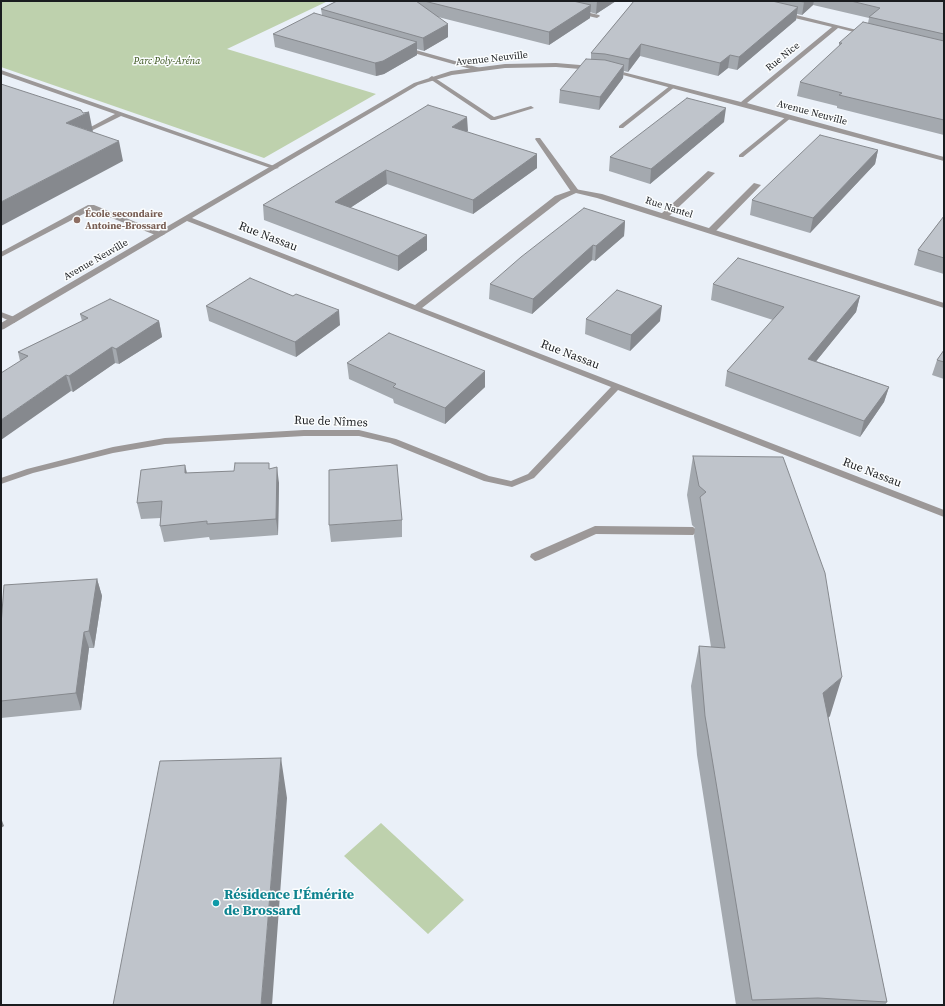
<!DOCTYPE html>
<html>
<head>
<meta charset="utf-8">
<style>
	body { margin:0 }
	#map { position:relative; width:945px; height:1006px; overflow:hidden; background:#eaf0f8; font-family:"Source Serif 4",serif }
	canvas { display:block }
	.frame { position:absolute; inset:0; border:2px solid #1a1c1f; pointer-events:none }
</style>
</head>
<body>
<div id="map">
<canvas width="945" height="1006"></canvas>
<div class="frame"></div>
</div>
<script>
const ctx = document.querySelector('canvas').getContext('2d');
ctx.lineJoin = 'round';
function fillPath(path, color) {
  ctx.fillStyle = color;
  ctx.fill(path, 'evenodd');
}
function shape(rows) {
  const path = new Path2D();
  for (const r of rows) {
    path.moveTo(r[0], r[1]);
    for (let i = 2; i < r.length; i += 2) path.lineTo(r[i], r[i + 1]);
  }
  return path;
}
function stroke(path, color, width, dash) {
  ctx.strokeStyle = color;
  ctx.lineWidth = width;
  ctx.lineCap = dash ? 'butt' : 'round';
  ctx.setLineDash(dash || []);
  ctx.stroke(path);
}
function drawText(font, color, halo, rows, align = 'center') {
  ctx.font = font + ' "Source Serif 4",serif';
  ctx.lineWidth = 3;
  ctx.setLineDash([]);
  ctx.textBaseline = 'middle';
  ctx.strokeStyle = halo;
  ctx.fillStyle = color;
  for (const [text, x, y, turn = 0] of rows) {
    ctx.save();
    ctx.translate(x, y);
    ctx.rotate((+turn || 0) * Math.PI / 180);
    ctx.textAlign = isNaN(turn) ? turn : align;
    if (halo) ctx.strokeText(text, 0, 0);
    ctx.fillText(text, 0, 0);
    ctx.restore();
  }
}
const green = shape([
	[1,1,328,1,227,49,376,94,264,158,1,67],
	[381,823,464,900,428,934,344,856]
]);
const service = shape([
	[577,10,599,15,600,16,597,18,575,13,575,11,577,10],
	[405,47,480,68,481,69,478,71,403,50,403,48,405,47],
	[1,70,277,167,279,168,273,169,121,116,91,131,87,131,87,129,115,114,1,74,1,70],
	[432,76,494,117,531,106,534,108,495,120,491,120,430,79,429,78,432,76],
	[671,85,676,86,623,128,619,128,619,126,671,85],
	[787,116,792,117,743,157,739,157,739,155,787,116],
	[536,138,540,138,579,191,578,193,572,193,535,139,536,138],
	[708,171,715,173,667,218,661,218,661,214,708,171],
	[754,183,761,185,714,233,708,233,708,229,754,183],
	[88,205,94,205,165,234,161,236,158,236,91,210,1,257,1,252,88,205],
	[1,312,17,318,18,320,14,323,1,317,1,312],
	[595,526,693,527,698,531,693,535,596,534,539,560,535,561,530,557,531,554,595,526]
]);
const minor = shape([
	[784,12,869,33,866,35,838,28,747,103,944,157,944,161,608,71,611,69,741,102,832,27,782,15,782,13,784,12],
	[556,63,592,66,595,68,592,70,556,67,505,68,452,75,418,85,192,218,415,305,555,196,575,189,602,194,944,303,944,308,597,198,576,193,561,200,422,308,944,510,944,517,618,390,534,478,512,487,484,481,390,443,359,436,304,436,165,444,113,453,33,473,1,484,1,478,27,469,113,447,165,438,304,430,359,430,396,439,489,476,511,481,528,474,611,387,187,221,4,329,1,330,1,323,414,83,451,71,505,64,556,63]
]);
const wall = shape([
	[337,1,616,1,596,14,590,12,590,18,549,45,438,17,448,37,424,51,417,49,417,55,384,74,376,76,275,47,273,34,322,15,321,9],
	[634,1,944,1,944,135,837,108,837,106,797,96,800,82,839,47,839,43,868,23,869,18,813,5,802,15,797,14,796,20,737,70,728,68,718,76,640,56,628,72,624,71,623,78,599,110,559,103,560,90,591,59,591,53],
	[724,122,650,184,609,171,610,157],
	[468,131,466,132,537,154,537,168,473,214,387,184,350,208,427,250,398,271,264,220,263,205],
	[878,150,875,164,810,233,750,215,752,200],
	[944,216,944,274,914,265,918,250],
	[625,221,624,236,595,261,592,260,532,314,489,299,490,284],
	[713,284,860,296,856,312,816,361,889,387,884,402,860,437,725,386,727,371,773,320,711,300],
	[293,296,340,325,296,357,209,321,206,306],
	[80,314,159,321,162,337,119,364,115,363,73,392,20,361,18,352,82,321],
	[586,319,660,321,630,351,585,334],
	[944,350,944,379,932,375,937,360],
	[347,363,485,371,485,387,445,424,394,403,393,399,349,379],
	[693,456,830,716,828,718,887,1002,885,1005,736,1005,697,755,691,686,699,646,711,647,694,536,695,528,692,525,687,495],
	[269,469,279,483,278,535,210,540,209,537,164,542,160,526,161,518,141,519,137,503,187,473,234,471],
	[402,520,402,537,331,542,329,525],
	[97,579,102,596,94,648,89,648,81,710,1,718,1,625]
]);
const shadedWall = shape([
	[597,1,616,1,596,14],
	[806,1,814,1,813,5,802,15,804,2],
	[591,5,590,18,549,45,549,32],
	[798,7,796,20,737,70,739,57],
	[448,24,448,37,424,51,423,38],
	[417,42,417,55,384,74,376,76,375,63],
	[641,44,640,56,628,72,629,59],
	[730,55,728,68,718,76,720,63],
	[624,65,623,78,599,110,600,97],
	[726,108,724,122,650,184,651,169],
	[89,112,93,132,66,123],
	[467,117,468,131,452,141,452,127],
	[119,141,123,161,1,226,1,202],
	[878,150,875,164,810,233,813,218],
	[537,154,537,168,473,214,473,200],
	[386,170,387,184,336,217,335,202],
	[625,221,624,236,595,261,596,246],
	[427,235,427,250,398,271,398,256],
	[593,245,592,260,532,314,533,299],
	[860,296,856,312,805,375,808,359],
	[662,306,660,321,630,351,631,335],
	[339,310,340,325,296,357,295,342],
	[159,321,162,337,119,364,116,349],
	[112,347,115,363,73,392,69,376],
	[485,371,485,387,445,424,445,408],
	[66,375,71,391,1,440,1,420],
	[889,387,884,402,860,437,864,421],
	[185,465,189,481,185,473],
	[277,467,279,483,278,535,276,519],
	[97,579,102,596,94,648,89,631],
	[84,632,89,648,81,710,76,693],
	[842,677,830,716,811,733,823,693],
	[281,758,287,798,272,1005,261,1005],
	[1,818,4,826,1,828]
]);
const building = shape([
	[337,1,416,1,448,24,423,38,321,9,337,1],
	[424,1,573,1,591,5,549,32,424,1],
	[634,1,772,1,798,7,739,57,730,55,720,63,641,44,629,59,605,54,591,53,634,1],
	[798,1,806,1,804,2,798,1],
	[851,1,944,1,944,34,869,17,880,8,851,1],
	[314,13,417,42,383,61,375,63,273,34,314,13],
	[863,22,944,41,944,120,839,95,842,93,800,82,842,43,839,43,863,22],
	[586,59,605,60,624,65,600,97,560,90,586,59],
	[1,84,81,110,83,113,89,112,66,123,119,141,1,202,1,84],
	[687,98,726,108,651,169,610,157,687,98],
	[428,105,467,117,452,127,537,154,473,200,386,170,335,202,427,235,398,256,263,205,428,105],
	[820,135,878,150,813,218,752,200,820,135],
	[584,208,625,221,596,246,593,245,533,299,490,284,521,257,584,208],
	[944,216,944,258,918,250,944,216],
	[738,258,860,296,808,359,889,387,864,421,727,371,784,307,713,284,738,258],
	[250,278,293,296,296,294,339,310,295,342,206,306,250,278],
	[617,290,662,306,631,335,586,319,617,290],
	[110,299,159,321,116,349,112,347,69,376,66,375,1,420,1,373,28,356,18,352,88,318,80,314,110,299],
	[389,333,485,371,445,408,393,387,396,384,347,363,389,333],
	[944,350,944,362,937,360,944,350],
	[693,456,783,457,825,573,842,677,823,693,887,1002,818,998,752,1000,705,716,699,646,725,648,700,497,706,492,699,486,693,456],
	[235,463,269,463,269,469,277,467,276,519,207,524,207,521,160,526,162,501,137,503,141,470,185,465,185,473,234,471,235,463],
	[397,465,402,520,329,525,329,470,397,465],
	[97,579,89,631,84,632,76,693,1,701,1,625,4,585,97,579],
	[281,758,261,1005,113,1005,160,761,281,758]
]);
const markers = [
	[77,220,4,"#8d6e63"],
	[216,903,4,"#0f9aa8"]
];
const farStreetnames = [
	["Rue Nice",783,57,-39],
	["Avenue Neuville",492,59,-6],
	["Avenue Neuville",812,113,15],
	["Rue Nantel",669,208,18],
	["Avenue Neuville",96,260,-30]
];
const farParknames = [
	["Parc Poly-Aréna",167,61]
];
const farEducationnames = [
	["École secondaire",85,214],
	["Antoine-Brossard",85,226]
];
const streetNames = [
	["Rue Nassau",268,237,21],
	["Rue Nassau",570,355,21],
	["Rue de Nîmes",331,422,2],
	["Rue Nassau",872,473,21]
];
const nearCulturenames = [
	["Résidence L'Émérite",224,895],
	["de Brossard",224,911]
];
fillPath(green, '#bed1ad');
fillPath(service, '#9c9898');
fillPath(minor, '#9c9898');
fillPath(wall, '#a4a9af');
fillPath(shadedWall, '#86898e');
fillPath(building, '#bfc4cb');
stroke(building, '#86898e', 1);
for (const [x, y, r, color] of markers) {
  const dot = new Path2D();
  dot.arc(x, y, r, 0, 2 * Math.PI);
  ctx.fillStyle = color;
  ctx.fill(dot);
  stroke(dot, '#fbfdfe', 1.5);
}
drawText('10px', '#1a1c1f', '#fbfdfe', farStreetnames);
drawText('italic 10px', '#3a541c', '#fbfdfe', farParknames);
drawText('bold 10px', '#785e54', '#fbfdfe', farEducationnames, 'left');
drawText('12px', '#1a1c1f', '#fbfdfe', streetNames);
drawText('bold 14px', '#0d838f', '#fbfdfe', nearCulturenames, 'left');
</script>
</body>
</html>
